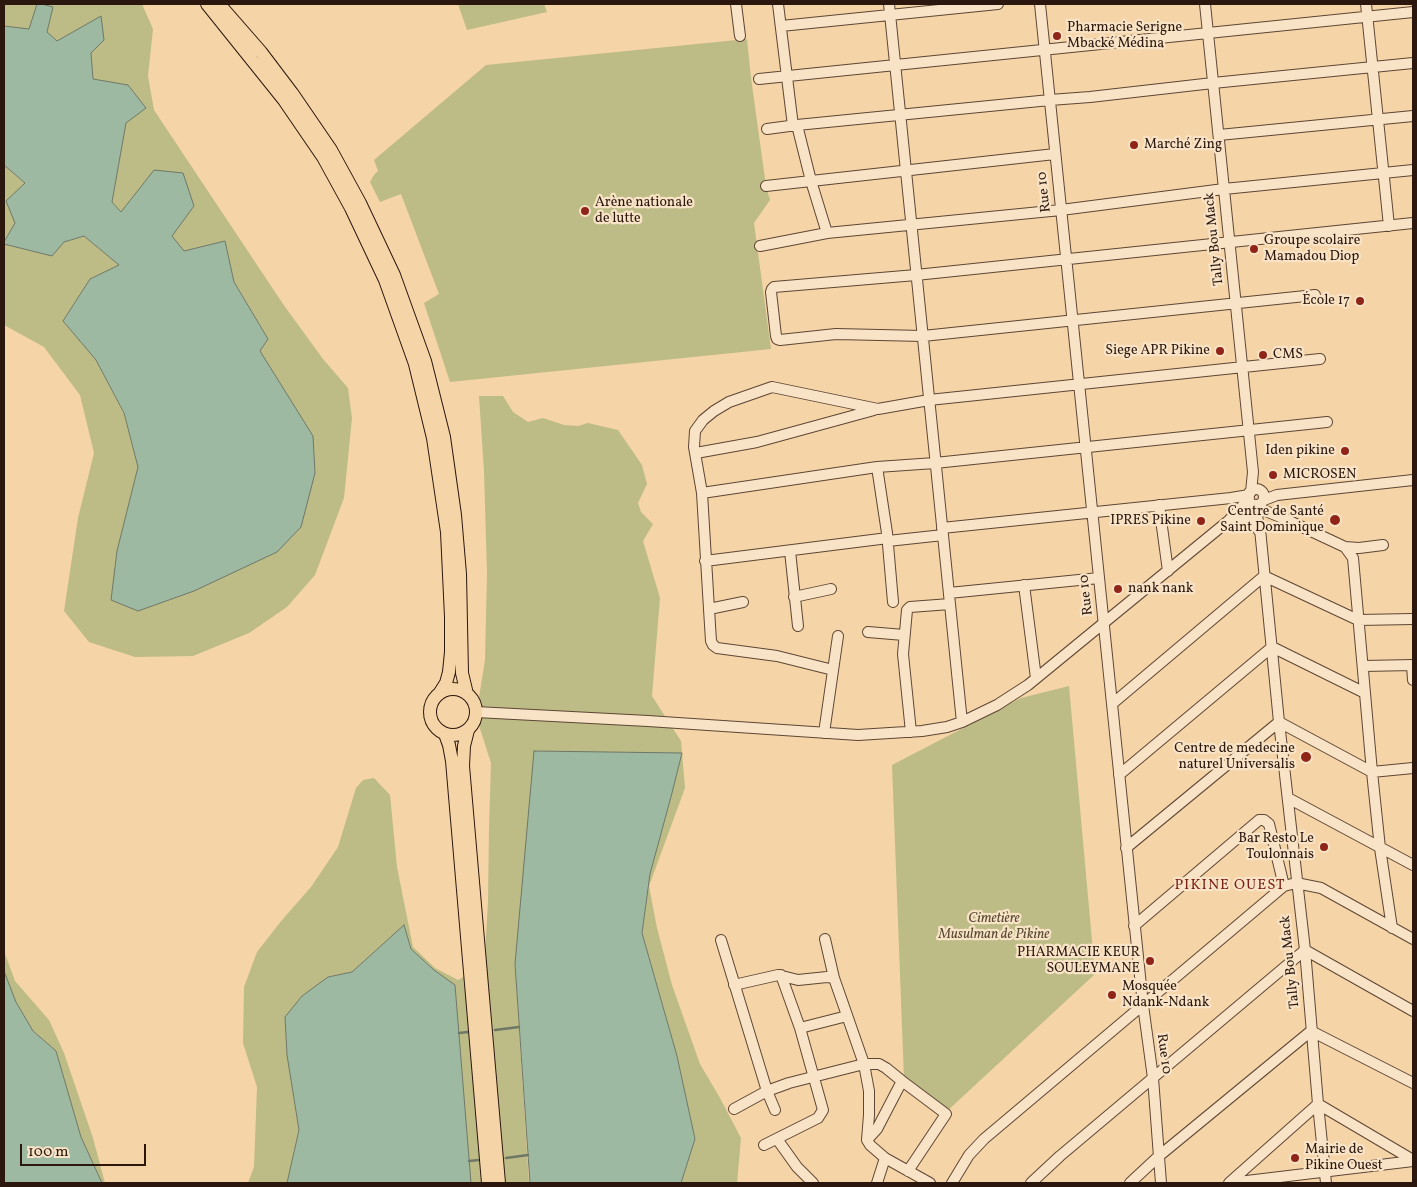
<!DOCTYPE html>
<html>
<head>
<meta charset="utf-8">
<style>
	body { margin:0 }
	#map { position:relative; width:1417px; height:1187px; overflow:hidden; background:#f5d4a7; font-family:Vollkorn,serif }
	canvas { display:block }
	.frame { position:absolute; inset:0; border:5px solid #2b170e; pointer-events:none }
	.scale { position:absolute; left:20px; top:1144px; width:126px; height:22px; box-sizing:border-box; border:2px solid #2b170e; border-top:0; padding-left:6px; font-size:15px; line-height:18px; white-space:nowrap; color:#2b170e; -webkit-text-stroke:4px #f8e3c6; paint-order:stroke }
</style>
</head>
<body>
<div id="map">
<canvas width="1417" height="1187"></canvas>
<div class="frame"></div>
<div class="scale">100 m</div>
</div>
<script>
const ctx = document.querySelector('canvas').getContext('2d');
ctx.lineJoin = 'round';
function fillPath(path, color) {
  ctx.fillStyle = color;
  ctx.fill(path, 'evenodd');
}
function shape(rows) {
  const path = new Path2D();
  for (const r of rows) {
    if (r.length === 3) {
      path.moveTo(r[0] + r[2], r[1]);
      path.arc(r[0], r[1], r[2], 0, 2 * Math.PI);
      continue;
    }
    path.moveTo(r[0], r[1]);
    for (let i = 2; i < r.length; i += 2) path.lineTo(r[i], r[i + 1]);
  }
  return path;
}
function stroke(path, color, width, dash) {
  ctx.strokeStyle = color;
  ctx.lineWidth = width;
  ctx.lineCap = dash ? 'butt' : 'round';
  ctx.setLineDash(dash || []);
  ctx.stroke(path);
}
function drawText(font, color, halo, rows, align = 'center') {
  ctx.font = font + ' Vollkorn,serif';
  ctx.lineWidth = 4.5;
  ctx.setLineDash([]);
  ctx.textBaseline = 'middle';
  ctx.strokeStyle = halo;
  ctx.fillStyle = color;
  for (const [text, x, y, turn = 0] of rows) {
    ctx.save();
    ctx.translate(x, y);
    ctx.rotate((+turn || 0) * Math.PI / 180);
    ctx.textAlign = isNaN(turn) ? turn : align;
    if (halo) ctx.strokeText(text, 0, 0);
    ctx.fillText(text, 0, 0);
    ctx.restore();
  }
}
const green = shape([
	[4,4,37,4,29,30,4,26],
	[42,4,142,4,153,29,148,76,154,110,283,304,323,359,348,388,352,418,344,498,315,575,287,607,249,633,193,656,135,657,89,642,64,611,78,518,94,453,80,395,44,347,4,325,4,244,52,255,64,242,84,236,119,265,90,279,63,321,96,360,124,414,138,467,117,551,111,600,313,436,259,351,268,339,234,282,225,241,184,251,171,236,194,206,154,171,121,212,112,201,126,123,145,107,128,85,93,79,91,53,101,17,57,41,47,32,53,7],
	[458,4,544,4,547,12,467,30],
	[747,39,751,78,766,186,770,200,754,223,771,349,450,382,424,303,439,294,401,194,380,202,370,182,374,175,378,171,374,160,486,65],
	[4,165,25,183,15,223,4,242],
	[479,396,503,396,513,412,528,422,543,418,564,425,578,426,588,423,618,430,642,465,647,484,638,503,641,512,653,524,643,541,660,598,652,696,681,741,685,788,649,886,657,928,672,985,700,1064,720,1098,741,1138,737,1183,681,1183,695,1139,677,1056,642,933,650,874,515,964,529,1183,471,1183,455,986,434,970,411,949,404,926,352,972,328,977,285,1017,287,1055,299,1130,287,1183,248,1183,254,1167,257,1087,243,1043,244,987,257,952,282,920,311,887,338,847,356,788,363,780,374,778,390,795,397,867,413,947,435,968,458,980,472,972,485,953,488,902,489,828,491,763,476,716,485,660,487,574,484,471],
	[1069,686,1095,974,945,1113,904,1079,892,765,1021,698],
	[4,951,15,981,49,1020,64,1053,93,1138,105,1183,102,1183,81,1137,56,1051,33,1031,16,1002,4,971]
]);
const water = shape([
	[37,4,42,4,53,7,47,32,57,41,101,16,104,40,91,53,93,79,128,85,146,108,126,123,112,202,121,212,154,170,183,173,194,206,172,236,184,251,225,241,234,282,268,339,260,351,313,436,315,473,301,527,277,552,194,591,138,611,111,600,117,551,138,467,124,413,96,360,63,321,90,279,119,265,84,236,64,242,52,256,4,244,4,242,15,223,6,201,25,183,4,165,4,26,29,29,37,4],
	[534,751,682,753,672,793,650,874,642,933,677,1056,695,1139,681,1183,530,1183,515,964,534,751],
	[404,925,411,949,434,970,455,985,471,1183,287,1183,299,1130,287,1055,285,1017,302,996,328,977,352,972,404,925],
	[4,971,16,1002,33,1031,56,1051,81,1137,102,1183,4,1183,4,971]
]);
const stream = shape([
	[495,1030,519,1027],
	[459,1033,468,1032],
	[506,1158,528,1155],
	[469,1161,479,1160]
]);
const minor = shape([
	[736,4,740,36],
	[778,4,793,126],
	[889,4,962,722],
	[1040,4,1143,1005,1153,1078,1161,1183],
	[1205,4,1253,472,1251,492],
	[1366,4,1389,226],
	[781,26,998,4],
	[759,79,1413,12],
	[797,125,811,181,827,233],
	[767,129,797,125,1050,100,1090,97,1213,83,1413,63],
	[1219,135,1413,116],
	[766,186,1055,154],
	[760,246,827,233,1061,210,1224,189,1413,170],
	[1315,295,923,336,836,334,780,340,777,339,776,336,771,292,772,289,774,287,916,275,1413,223],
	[696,453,757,442,874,410],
	[877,467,887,533,893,602],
	[1256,497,8],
	[702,493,877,467,935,463,1327,422],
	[1264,500,1277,495,1413,480],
	[1159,505,1168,571],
	[1254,505,1260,529,1279,722,1305,950,1318,1104,1326,1183],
	[1263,510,1283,518,1345,547,1353,558,1372,772,1380,848,1392,928],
	[1230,519,1244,518,1256,525,1259,531],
	[942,528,1231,498,1249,495],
	[888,541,943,535],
	[1345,547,1359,548,1383,545],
	[790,551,798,626],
	[705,561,888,538],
	[1024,585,1036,678],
	[949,593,1099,578],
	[794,597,831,589],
	[743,602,709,609,711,641,713,645,717,648,777,656,833,670],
	[709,609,702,493,694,447,695,431,703,420,714,411,729,402,772,387,878,409,929,400,1320,359],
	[868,632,904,635],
	[1412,665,1413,680],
	[1363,666,1413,665],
	[1112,704,1264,576,1358,620,1413,619],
	[476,712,648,721,858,735,922,731,947,727,962,722,997,705,1028,685,1227,522,1234,516,1249,498],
	[911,732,903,654,907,610,910,607,950,604],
	[824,733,838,636],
	[1119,775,1272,647,1365,693],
	[1288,798,1413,865],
	[1126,848,1279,722,1372,772,1413,768],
	[1134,926,1259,820,1264,820,1269,824,1284,886],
	[825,939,834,978],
	[721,940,767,1091,775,1110],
	[734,985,778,975,798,980,827,977,834,978,864,1064,869,1091,869,1115,867,1140,870,1145,885,1158,930,1183],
	[800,1028,847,1016],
	[734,1109,767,1091,789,1083,864,1064,879,1064,886,1068,902,1081,946,1114,908,1171],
	[777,1139,797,1167,813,1183],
	[867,1140,877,1129,902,1081],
	[764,1145,818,1118,823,1110,800,1028,781,975],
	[877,1183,885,1158],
	[952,1183,969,1155,984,1139,1284,886,1296,883,1321,888,1413,939],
	[1031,1183,1060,1156,1305,950,1413,1011],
	[1130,1183,1159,1156,1311,1031,1413,1083],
	[1229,1183,1318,1104,1413,1160],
	[1230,1183,1413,1161]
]);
const major = shape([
	[207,4,284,100,323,157,351,208,385,280,415,364,433,438,447,532,451,617,451,652,449,672,446,683,439,694],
	[219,4,261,52,292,93,331,150,360,203,394,275,425,361,444,437,455,515,460,574,462,673,467,694],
	[453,712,23],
	[468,730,464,746,463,766,499,1183],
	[445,734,449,745,452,761,488,1183]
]);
const markers = [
	[1057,36,5,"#8f2418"],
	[1134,145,5,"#8f2418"],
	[585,211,5,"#8f2418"],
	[1254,249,5,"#8f2418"],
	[1360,301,5,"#8f2418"],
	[1220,351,5,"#8f2418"],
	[1263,355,5,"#8f2418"],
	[1345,451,5,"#8f2418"],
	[1273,475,5,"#8f2418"],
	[1335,520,6,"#8f2418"],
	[1201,521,5,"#8f2418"],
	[1118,589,5,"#8f2418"],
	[1306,757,6,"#8f2418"],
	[1324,847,5,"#8f2418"],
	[1150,961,5,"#8f2418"],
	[1112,995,5,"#8f2418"],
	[1295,1158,5,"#8f2418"]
];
const poiNames = [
	["Pharmacie Serigne",1067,28],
	["Mbacké Médina",1067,44],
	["Marché Zing",1144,145],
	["Arène nationale",595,203],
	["de lutte",595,219],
	["Groupe scolaire",1264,241],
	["Mamadou Diop",1264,257],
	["École 17",1350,301,"right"],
	["Siege APR Pikine",1210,351,"right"],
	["CMS",1273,355],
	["Iden pikine",1335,451,"right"],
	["MICROSEN",1283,475],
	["Centre de Santé",1324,512,"right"],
	["Saint Dominique",1324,528,"right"],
	["IPRES Pikine",1191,521,"right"],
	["nank nank",1128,589],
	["Centre de medecine",1295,749,"right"],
	["naturel Universalis",1295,765,"right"],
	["Bar Resto Le",1314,839,"right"],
	["Toulonnais",1314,855,"right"],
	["PHARMACIE KEUR",1140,953,"right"],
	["SOULEYMANE",1140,969,"right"],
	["Mosquée",1122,987],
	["Ndank-Ndank",1122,1003],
	["Mairie de",1305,1150],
	["Pikine Ouest",1305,1166]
];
const streetNames = [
	["Rue 10",1045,192,-96],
	["Tally Bou Mack",1215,239,-96],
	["Rue 10",1087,595,-96],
	["Tally Bou Mack",1291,962,-96],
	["Rue 10",1163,1054,82]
];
const parkNames = [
	["Cimetière",994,919],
	["Musulman de Pikine",994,935]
];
const neighbourhoodNames = [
	["PIKINE OUEST",1230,886]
];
fillPath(green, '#bdbc86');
fillPath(water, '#9db9a2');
stroke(water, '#6f7867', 1);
stroke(stream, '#6f7867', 2.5);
stroke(minor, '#5e4634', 12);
stroke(major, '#2b170e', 14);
stroke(minor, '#f8e3c6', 10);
stroke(major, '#f5d4a7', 12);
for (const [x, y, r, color] of markers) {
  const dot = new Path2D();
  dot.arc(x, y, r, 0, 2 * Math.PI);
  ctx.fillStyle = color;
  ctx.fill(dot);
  stroke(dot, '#f8e3c6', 2);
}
drawText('14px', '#2b170e', '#f8e3c6', poiNames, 'left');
drawText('14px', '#2b170e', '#f8e3c6', streetNames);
drawText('italic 14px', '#574932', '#f8e3c6', parkNames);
ctx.letterSpacing = '1px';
drawText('15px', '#7a1f14', '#f8e3c6', neighbourhoodNames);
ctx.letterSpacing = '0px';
</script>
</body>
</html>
